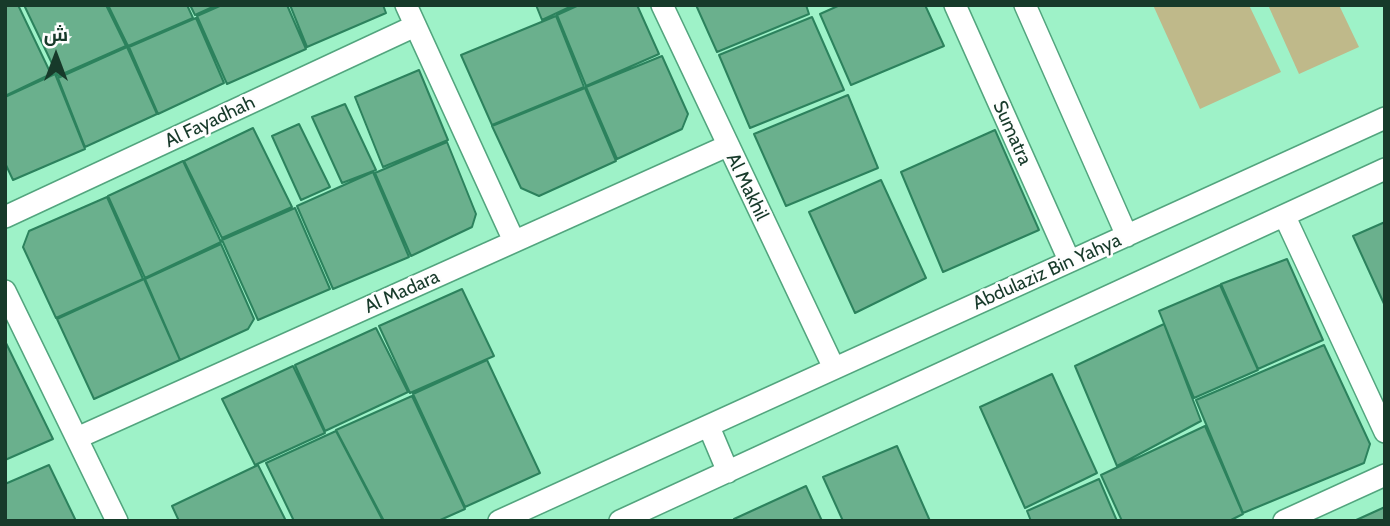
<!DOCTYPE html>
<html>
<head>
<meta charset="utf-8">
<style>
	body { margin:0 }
	#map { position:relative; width:1390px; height:526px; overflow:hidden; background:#9ef2c8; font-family:Cabin,Cairo,sans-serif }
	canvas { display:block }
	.frame { position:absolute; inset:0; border:7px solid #173a2a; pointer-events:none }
	.north { position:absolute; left:21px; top:21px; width:70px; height:70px; -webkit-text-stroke:5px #fefefe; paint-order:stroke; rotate:0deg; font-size:19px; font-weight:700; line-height:28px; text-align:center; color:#173a2a }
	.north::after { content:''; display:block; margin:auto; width:24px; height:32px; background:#173a2a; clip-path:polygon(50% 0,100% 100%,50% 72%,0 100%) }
</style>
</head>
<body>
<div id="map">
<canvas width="1390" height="526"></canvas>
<div class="frame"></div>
<div class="north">ش</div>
</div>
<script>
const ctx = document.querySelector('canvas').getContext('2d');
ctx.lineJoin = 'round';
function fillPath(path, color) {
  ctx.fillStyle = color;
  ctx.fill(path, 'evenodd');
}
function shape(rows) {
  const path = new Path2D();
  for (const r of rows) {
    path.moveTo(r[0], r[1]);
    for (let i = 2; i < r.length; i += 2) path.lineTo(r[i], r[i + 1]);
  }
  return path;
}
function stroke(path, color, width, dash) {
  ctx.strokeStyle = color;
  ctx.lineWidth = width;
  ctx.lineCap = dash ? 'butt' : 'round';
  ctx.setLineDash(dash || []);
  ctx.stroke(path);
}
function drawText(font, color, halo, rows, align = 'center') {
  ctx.font = font + ' Cabin,sans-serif';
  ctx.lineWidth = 5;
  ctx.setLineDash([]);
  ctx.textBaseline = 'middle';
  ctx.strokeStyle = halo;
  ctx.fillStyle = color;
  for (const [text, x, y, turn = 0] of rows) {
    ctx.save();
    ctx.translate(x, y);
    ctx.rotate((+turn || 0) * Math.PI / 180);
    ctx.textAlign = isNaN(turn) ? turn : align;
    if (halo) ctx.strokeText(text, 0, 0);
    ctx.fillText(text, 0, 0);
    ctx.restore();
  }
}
const green = shape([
	[1153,5,1249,5,1281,72,1200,109],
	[1268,5,1339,5,1359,47,1299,74]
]);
const building = shape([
	[5,5,18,5,51,74,5,96,5,5],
	[24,5,106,5,126,46,58,76,24,5],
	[108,5,187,5,193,18,128,46,108,5],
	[190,5,217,5,195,15,190,5],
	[222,5,287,5,306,49,227,84,197,16,222,5],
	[290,5,383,5,386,13,307,47,290,5],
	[536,5,574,5,542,20,536,5],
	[579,5,637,5,659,54,586,86,557,15,579,5],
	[696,5,806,5,809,14,717,52,696,5],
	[840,5,925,5,944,46,851,85,820,14,840,5],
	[556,16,584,87,492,125,461,55,556,16],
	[812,17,844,90,750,128,719,55,812,17],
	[196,18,224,83,158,114,129,47,196,18],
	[127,47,157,114,85,147,58,78,127,47],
	[662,56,688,114,682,129,617,159,586,87,662,56],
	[419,70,448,140,383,167,355,97,419,70],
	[55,74,85,149,13,180,5,163,5,97,55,74],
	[585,88,616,161,539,196,521,188,492,126,585,88],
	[848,95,878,168,786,206,754,134,848,95],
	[345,104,376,170,342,183,312,117,345,104],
	[299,124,330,187,301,200,272,136,299,124],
	[253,128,292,207,222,238,184,161,253,128],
	[995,130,1039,230,943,272,901,172,995,130],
	[447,142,476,214,472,227,411,256,375,173,447,142],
	[183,161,221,242,145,278,108,196,183,161],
	[373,172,409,257,333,289,297,206,373,172],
	[881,180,926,278,855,313,809,212,881,180],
	[107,197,143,279,56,318,23,247,29,231,107,197],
	[295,208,330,289,258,320,222,240,295,208],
	[1385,222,1385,306,1353,236,1385,222],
	[221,244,254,319,248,329,180,360,145,279,221,244],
	[1287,259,1323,340,1258,369,1221,284,1287,259],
	[144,279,180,360,94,399,57,319,144,279],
	[1220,285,1258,370,1194,398,1159,311,1220,285],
	[462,289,494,356,410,393,379,326,462,289],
	[1164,324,1201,421,1117,466,1075,366,1164,324],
	[376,328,408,392,325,431,295,365,376,328],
	[5,341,53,439,5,460,5,341],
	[1324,345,1370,444,1364,463,1243,513,1196,400,1324,345],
	[487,360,540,473,465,507,413,394,487,360],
	[293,366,325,433,255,465,222,399,293,366],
	[1052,374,1097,473,1025,508,980,407,1052,374],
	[412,396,465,509,438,521,384,521,336,430,412,396],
	[1205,426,1243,514,1229,521,1122,521,1101,475,1205,426],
	[336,431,383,521,294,521,266,463,336,431],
	[897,446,930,521,843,521,823,477,897,446],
	[49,465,76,521,5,521,5,484,49,465],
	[258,465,286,521,179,521,172,506,258,465],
	[1099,479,1117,521,1031,521,1027,511,1099,479],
	[806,486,822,521,735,521,734,519,806,486],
	[1385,507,1385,521,1354,521,1385,507]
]);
const minor = shape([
	[406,5,514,241],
	[662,5,834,368],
	[955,5,1069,260],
	[1025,5,1127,236],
	[5,217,415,26],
	[1285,217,1385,432],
	[5,291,117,521],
	[709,427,728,472],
	[77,438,727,146],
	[499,521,1385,118],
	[620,521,1385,169],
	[1284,521,1385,475]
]);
const streetNames = [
	["Al Fayadhah",210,122,-25],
	["Sumatra",1012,133,66],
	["Al Makhil",747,187,64],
	["Abdulaziz Bin Yahya",1047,272,-24],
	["Al Madara",402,292,-24]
];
fillPath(green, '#bfb98a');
fillPath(building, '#6ab08d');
stroke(building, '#2c825d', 2);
stroke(minor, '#52a57e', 24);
stroke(minor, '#fff', 21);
drawText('19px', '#173a2a', '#fefefe', streetNames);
</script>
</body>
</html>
